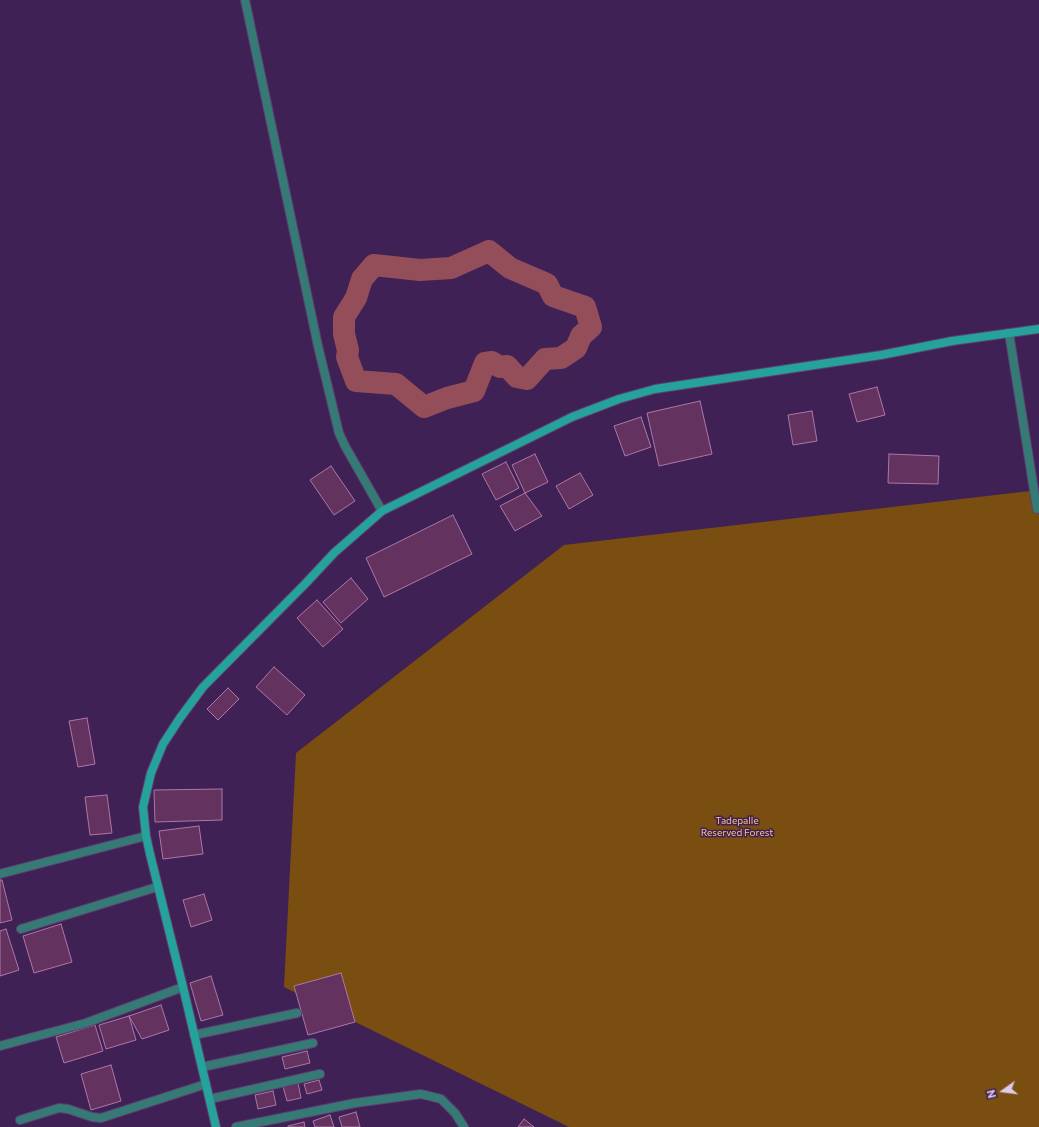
<!DOCTYPE html>
<html>
<head>
<meta charset="utf-8">
<style>
	body { margin:0 }
	#map { position:relative; width:1039px; height:1127px; overflow:hidden; background:#402155; font-family:Commissioner,sans-serif }
	canvas { display:block }
	.north { position:absolute; left:983px; top:1071px; width:40px; height:40px; -webkit-text-stroke:3px #402155; paint-order:stroke; rotate:256deg; font-size:11px; font-weight:700; line-height:16px; text-align:center; color:#dccbeb }
	.north::after { content:''; display:block; margin:auto; width:14px; height:18px; background:#dccbeb; clip-path:polygon(50% 0,100% 100%,50% 72%,0 100%) }
</style>
</head>
<body>
<div id="map">
<canvas width="1039" height="1127"></canvas>
<div class="north">N</div>
</div>
<script>
const ctx = document.querySelector('canvas').getContext('2d');
ctx.lineJoin = 'round';
function fillPath(path, color) {
  ctx.fillStyle = color;
  ctx.fill(path, 'evenodd');
}
function shape(rows) {
  const path = new Path2D();
  for (const r of rows) {
    path.moveTo(r[0], r[1]);
    for (let i = 2; i < r.length; i += 2) path.lineTo(r[i], r[i + 1]);
  }
  return path;
}
function stroke(path, color, width, dash) {
  ctx.strokeStyle = color;
  ctx.lineWidth = width;
  ctx.lineCap = dash ? 'butt' : 'round';
  ctx.setLineDash(dash || []);
  ctx.stroke(path);
}
function drawText(font, color, halo, rows, align = 'center') {
  ctx.font = font + ' Commissioner,sans-serif';
  ctx.lineWidth = 3;
  ctx.setLineDash([]);
  ctx.textBaseline = 'middle';
  ctx.strokeStyle = halo;
  ctx.fillStyle = color;
  for (const [text, x, y, turn = 0] of rows) {
    ctx.save();
    ctx.translate(x, y);
    ctx.rotate((+turn || 0) * Math.PI / 180);
    ctx.textAlign = isNaN(turn) ? turn : align;
    if (halo) ctx.strokeText(text, 0, 0);
    ctx.fillText(text, 0, 0);
    ctx.restore();
  }
}
const forest = shape([
	[1039,490,1039,1127,569,1127,284,987,296,753,564,545]
]);
const canal = shape([
	[489,251,510,268,547,284,553,296,585,307,591,327,581,336,576,348,561,358,545,359,527,379,517,377,507,366,500,367,492,362,485,363,474,391,447,398,424,407,396,384,356,381,347,357,348,350,344,334,344,317,356,298,362,279,374,265,420,270,451,268,489,251]
]);
const building = shape([
	[877,387,885,415,857,422,849,394,877,387],
	[700,401,712,454,659,466,647,413,700,401],
	[812,411,817,441,793,445,788,415,812,411],
	[641,417,651,447,625,456,614,426,641,417],
	[535,454,548,482,525,493,512,465,535,454],
	[889,454,939,456,938,484,888,483,889,454],
	[506,462,519,488,496,500,482,474,506,462],
	[331,466,355,501,334,515,310,480,331,466],
	[580,473,593,495,569,509,556,486,580,473],
	[525,493,542,516,515,531,500,506,525,493],
	[453,515,472,554,384,597,366,558,453,515],
	[351,578,368,599,341,623,323,602,351,578],
	[317,600,343,629,323,647,297,618,317,600],
	[274,667,305,695,287,715,256,687,274,667],
	[228,688,239,699,218,720,207,709,228,688],
	[87,718,95,764,78,767,69,721,87,718],
	[222,789,222,820,155,822,154,790,222,789],
	[107,795,112,833,90,835,85,797,107,795],
	[199,826,203,854,163,859,159,831,199,826],
	[0,880,2,880,12,920,0,923,0,880],
	[204,894,212,920,191,927,183,900,204,894],
	[61,924,72,962,34,973,23,936,61,924],
	[6,929,19,970,0,976,0,931,6,929],
	[341,973,355,1022,308,1035,294,986,341,973],
	[211,976,223,1015,201,1021,190,983,211,976],
	[161,1005,169,1030,142,1039,129,1016,161,1005],
	[129,1016,136,1040,106,1049,99,1025,129,1016],
	[95,1025,103,1051,64,1063,56,1037,95,1025],
	[307,1051,310,1063,285,1069,282,1057,307,1051],
	[111,1065,121,1101,91,1110,81,1074,111,1065],
	[319,1080,322,1090,307,1094,304,1084,319,1080],
	[298,1083,301,1098,287,1101,283,1086,298,1083],
	[273,1091,276,1105,258,1109,255,1095,273,1091],
	[356,1112,360,1127,342,1127,339,1117,356,1112],
	[330,1115,334,1127,315,1127,313,1121,330,1115],
	[524,1119,534,1127,518,1127,524,1119],
	[304,1122,305,1127,288,1127,288,1126,304,1122]
]);
const street = shape([
	[245,0,318,346,339,433,345,446,382,511],
	[1009,333,1037,509],
	[0,874,146,836],
	[21,929,157,887],
	[194,1035,297,1013],
	[0,1046,86,1023,183,987],
	[202,1067,313,1043],
	[210,1099,320,1074],
	[20,1120,59,1108,68,1109,92,1117,101,1118,206,1084],
	[236,1127,355,1103,421,1094,441,1099,455,1113,464,1127]
]);
const secondary = shape([
	[216,1127,183,987,150,854,146,836,143,807,151,773,163,744,180,718,203,687,306,583,334,553,382,511,572,417,619,399,655,389,881,355,952,341,1039,329]
]);
const parkNames = [
	["Tadepalle",737,821],
	["Reserved Forest",737,833]
];
fillPath(forest, '#7a4e11');
stroke(canal, '#934e5a', 22);
fillPath(building, '#63325f');
stroke(building, '#ad77a8', 1);
stroke(street, '#5c4070', 10);
stroke(secondary, '#5c4070', 10);
stroke(street, '#367a76', 8);
stroke(secondary, '#25a29c', 8);
drawText('10px', '#f5c184', '#402155', parkNames);
</script>
</body>
</html>
